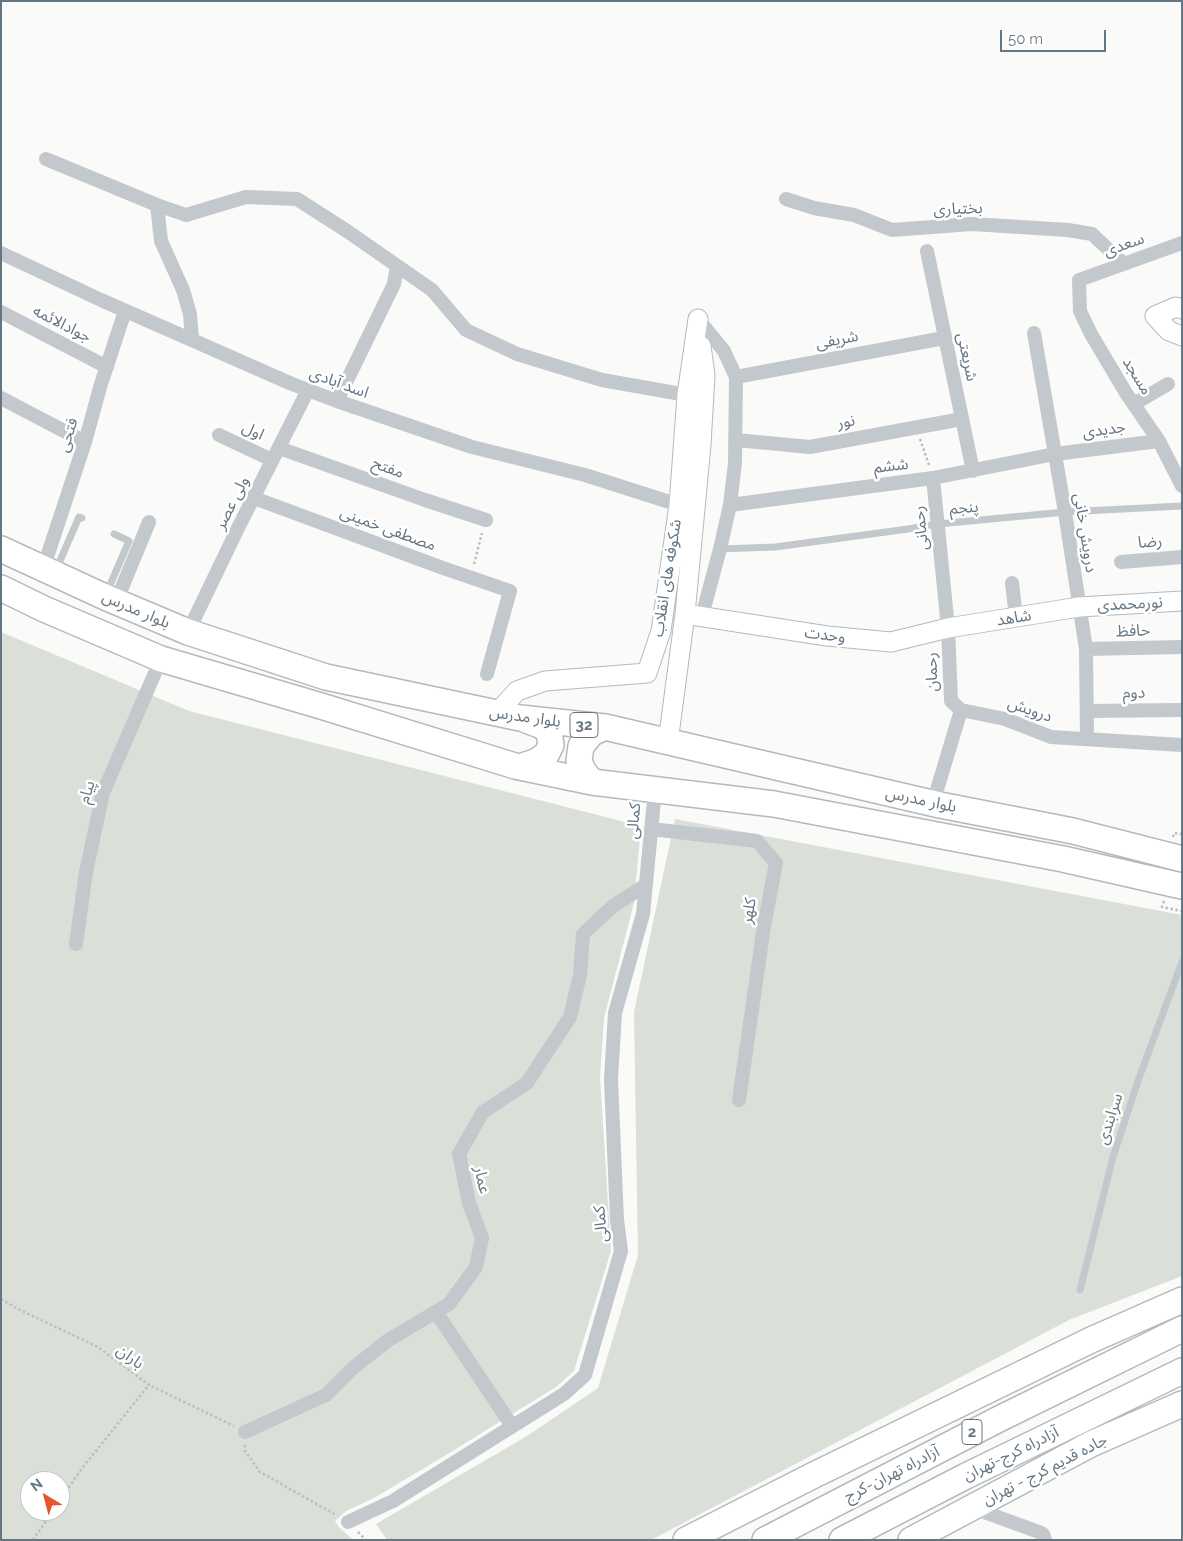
<!DOCTYPE html>
<html>
<head>
<meta charset="utf-8">
<style>
	body { margin:0 }
	#map { position:relative; width:1183px; height:1541px; overflow:hidden; background:#fafaf8; font-family:Raleway,sans-serif }
	canvas { display:block }
	.frame { position:absolute; inset:0; border:2px solid #657683; pointer-events:none }
	.north { position:absolute; left:20px; top:1471px; width:50px; height:50px; box-sizing:border-box; background:#fff; border:1px solid #c1c8cd; border-radius:50%; rotate:323deg; font-size:14px; font-weight:700; line-height:20px; text-align:center; color:#657683 }
	.north::after { content:''; display:block; margin:auto; width:18px; height:22px; background:#e4572e; clip-path:polygon(50% 0,100% 100%,50% 72%,0 100%) }
	.scale { position:absolute; left:1000px; top:30px; width:106px; height:22px; box-sizing:border-box; border:2px solid #657683; border-top:0; padding-left:6px; font-size:15px; line-height:18px; white-space:nowrap; color:#657683; -webkit-text-stroke:4px #fff; paint-order:stroke }
</style>
</head>
<body>
<div id="map">
<canvas width="1183" height="1541"></canvas>
<div class="frame"></div>
<div class="north">N</div>
<div class="scale">50 m</div>
</div>
<script>
const ctx = document.querySelector('canvas').getContext('2d');
ctx.lineJoin = 'round';
function fillPath(path, color) {
  ctx.fillStyle = color;
  ctx.fill(path, 'evenodd');
}
function shape(rows) {
  const path = new Path2D();
  for (const r of rows) {
    path.moveTo(r[0], r[1]);
    for (let i = 2; i < r.length; i += 2) path.lineTo(r[i], r[i + 1]);
  }
  return path;
}
function stroke(path, color, width, dash) {
  ctx.strokeStyle = color;
  ctx.lineWidth = width;
  ctx.lineCap = dash ? 'butt' : 'round';
  ctx.setLineDash(dash || []);
  ctx.stroke(path);
}
function drawText(font, color, halo, rows, align = 'center') {
  ctx.font = font + ' Raleway,"Noto Sans Arabic",sans-serif';
  ctx.lineWidth = 5;
  ctx.setLineDash([]);
  ctx.textBaseline = 'middle';
  ctx.strokeStyle = halo;
  ctx.fillStyle = color;
  for (const [text, x, y, turn = 0] of rows) {
    ctx.save();
    ctx.translate(x, y);
    ctx.rotate((+turn || 0) * Math.PI / 180);
    ctx.textAlign = isNaN(turn) ? turn : align;
    if (halo) ctx.strokeText(text, 0, 0);
    ctx.fillText(text, 0, 0);
    ctx.restore();
  }
}
const green = shape([
	[1,632,189,711,641,826,634,903,604,1018,600,1077,611,1251,574,1371,556,1387,451,1452,374,1498,346,1511,335,1521,339,1527,353,1540,1,1540],
	[30,1481,60,1481,60,1511,30,1511],
	[675,819,1182,915,1182,1276,1069,1320,651,1540,387,1540,376,1524,527,1436,598,1388,638,1255,634,1012]
]);
const path = shape([
	[920,439,929,465],
	[474,564,482,533],
	[1173,837,1174,833,1182,834],
	[1164,901,1162,907,1182,911],
	[1,1299,16,1308,98,1347,149,1385,234,1426],
	[245,1445,245,1451,260,1472,336,1515],
	[60,1500,83,1467,149,1385],
	[358,1532,366,1540],
	[33,1540,53,1511]
]);
const lane = shape([
	[720,549,775,547,908,529,938,524,1065,512,1182,506],
	[56,570,79,517,82,518],
	[107,592,129,541,114,534],
	[1080,1290,1113,1157,1139,1078,1182,962]
]);
const street = shape([
	[46,159,157,205,186,215,246,197,297,199,347,231,432,290,466,330,517,354,602,380,687,395],
	[786,199,814,208,854,215,892,230,972,224,1068,230,1092,234,1124,264],
	[157,205,161,241,183,290,190,314,192,340],
	[1182,243,1079,280,1080,311,1091,334,1126,393,1159,441,1182,486],
	[927,251,973,471],
	[1,253,101,300,292,384,337,401,472,447,585,475,679,505],
	[1,312,107,367],
	[698,319,724,351,736,377,735,463,730,505,720,549,702,616],
	[1034,333,1065,512,1086,649,1087,739],
	[736,377,944,338],
	[1,398,85,442],
	[337,401,394,284,397,266],
	[1134,404,1168,384],
	[219,435,272,460],
	[736,440,810,447,962,419],
	[279,448,425,500,486,520],
	[933,478,948,628,951,701,961,710,1005,719,1051,737,1182,745],
	[254,498,443,568,510,591,487,674],
	[730,505,933,478,1055,454,1159,441],
	[1121,562,1182,557],
	[43,569,85,442,101,384,125,311],
	[1012,583,1016,617],
	[116,602,149,522],
	[188,632,239,526,308,390],
	[1086,649,1182,647],
	[1087,711,1182,710],
	[933,803,961,710],
	[651,829,757,841,776,863,764,926,739,1100],
	[76,944,86,872,103,793,161,659],
	[436,1312,512,1426],
	[245,1432,326,1395,353,1368,387,1341,449,1304,476,1267,482,1238,469,1203,459,1154,483,1112,527,1083,570,1017,580,975,583,934,613,906,646,885],
	[984,1512,1039,1532,1043,1534,1045,1540],
	[348,1522,393,1501,564,1394,585,1375,621,1251,617,1220,611,1079,615,1013,643,914,655,790]
]);
const secondary = shape([
	[1182,309,1176,307,1155,316,1169,331,1182,336],
	[685,614,827,636,891,642,948,628,1079,607,1182,601],
	[496,714,517,691,545,681,647,673,661,631,679,505,687,395,698,319],
	[668,742,685,614,701,445,705,375,701,346]
]);
const highway = shape([
	[1,549,105,597,188,632,326,677,520,718,605,727,940,805,1073,831,1182,859],
	[1,588,44,609,161,659,321,706,515,766,592,782,774,804,1063,859,1182,886],
	[519,767,535,762,546,755,551,745,549,732,542,726,526,720],
	[592,782,583,771,579,761,581,746,592,733,605,727],
	[686,1540,814,1475,1091,1340,1182,1300],
	[765,1540,999,1419,1182,1329],
	[842,1540,966,1476,1182,1371],
	[911,1540,1091,1444,1182,1404]
]);
const shields = [
	[584,725,28],
	[972,1432,20]
];
const shieldNames = [
	["32",584,725],
	["2",972,1432]
];
const streetNames = [
	["بختیاری",958,209,-2],
	["سعدی",1124,245,-20],
	["جوادالائمه",62,324,27],
	["شریفی",837,340,-11],
	["شریعتی",967,357,78],
	["مسجد",1137,376,58],
	["اسد آبادی",339,383,20],
	["نور",846,422,-11],
	["جدیدی",1104,430,-8],
	["اول",253,431,25],
	["فتحی",68,435,-73],
	["ششم",891,466,-7],
	["مفتح",388,468,20],
	["ولی عصر",232,503,-63],
	["پنجم",964,508,-5],
	["رحمانی",921,528,-96],
	["مصطفی خمینی",388,529,20],
	["درویش خانی",1085,533,81],
	["رضا",1150,542,-5],
	["شکوفه های انقلاب",667,578,-81],
	["نورمحمدی",1130,604,-3],
	["بلوار مدرس",136,610,23],
	["شاهد",1014,618,-9],
	["حافظ",1133,631,-2],
	["وحدت",825,635,7],
	["رحمان",932,672,-92],
	["دوم",1134,693,-1],
	["درویش",1030,710,19],
	["بلوار مدرس",525,717,8],
	["پیام",87,792,-73],
	["بلوار مدرس",921,800,12],
	["کمالی",634,821,-85],
	["کلهر",749,911,-80],
	["سرابندی",1110,1119,-72],
	["عمار",482,1180,78],
	["کمالی",601,1224,-95],
	["باران",130,1357,36],
	["آزادراه کرج-تهران",1011,1454,-26],
	["جاده قدیم کرج - تهران",1045,1470,-27],
	["آزادراه تهران-کرج",892,1474,-27]
];
fillPath(green, '#dadfd7');
stroke(secondary, '#b3babf', 21);
stroke(highway, '#b4b9bd', 28);
stroke(path, '#bbbfc2', 2.5, [2.5, 2.5]);
stroke(lane, '#c3c8cc', 7);
stroke(street, '#c3c8cc', 14);
stroke(secondary, '#fff', 19);
stroke(highway, '#fff', 25);
for (const [x, y, w] of shields) {
  const box = new Path2D();
  box.roundRect(x - w / 2, y - 12.5, w, 25, 4);
  ctx.fillStyle = '#fff';
  ctx.fill(box);
  stroke(box, '#657683', 1);
}
drawText('bold 15px', '#657683', null, shieldNames);
drawText('16px', '#657683', '#fff', streetNames);
</script>
</body>
</html>
